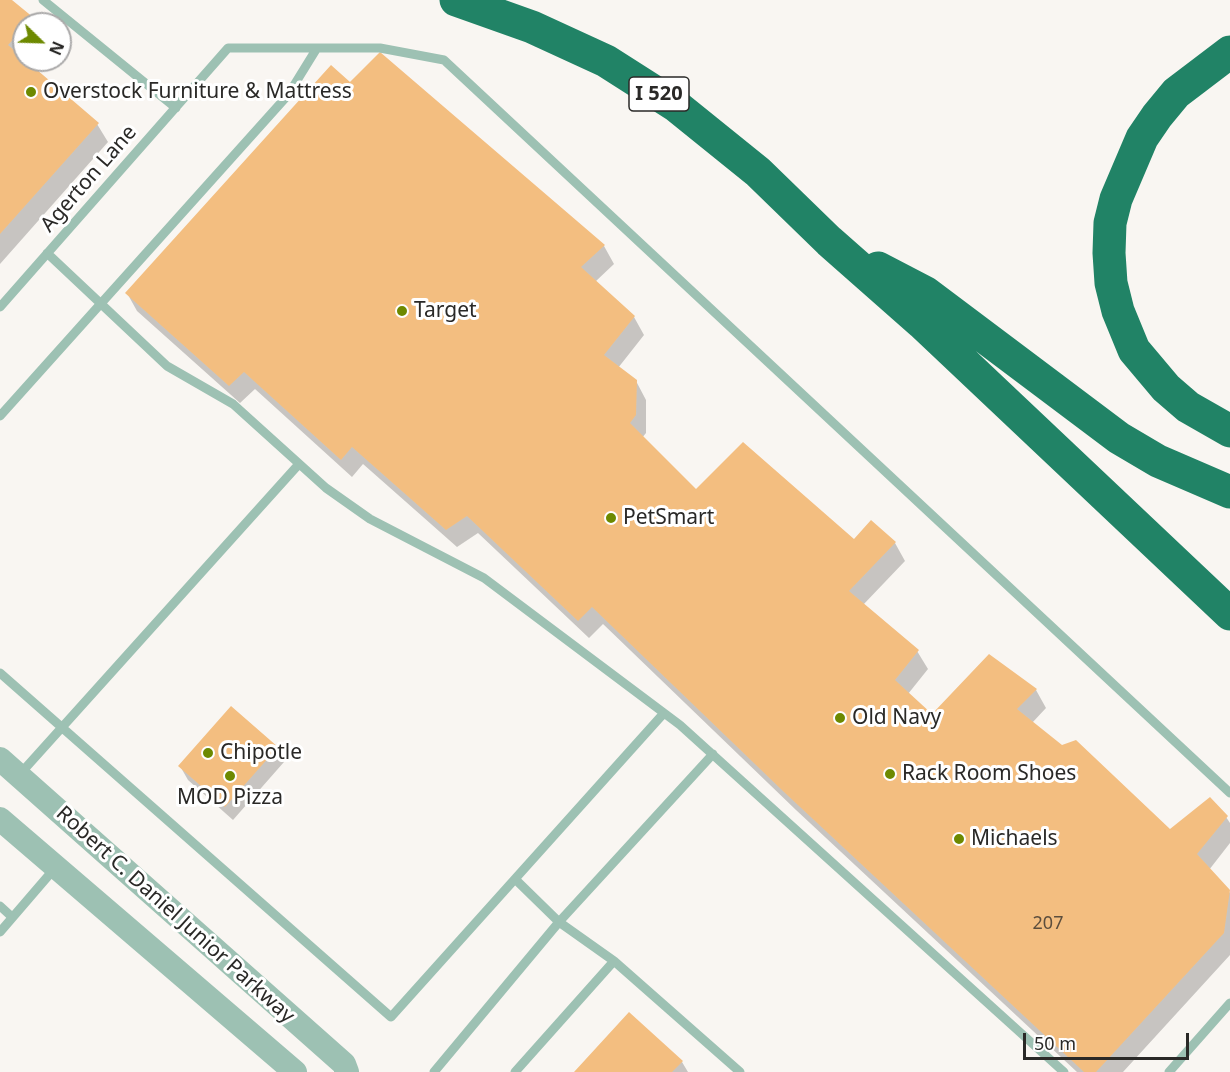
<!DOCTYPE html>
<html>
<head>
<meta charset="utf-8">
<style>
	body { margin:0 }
	#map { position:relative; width:1230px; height:1072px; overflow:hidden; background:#f9f6f2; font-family:"Noto Sans",sans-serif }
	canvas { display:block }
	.north { position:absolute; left:12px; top:12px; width:60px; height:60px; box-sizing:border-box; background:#fff; border:2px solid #aaa9a9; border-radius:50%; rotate:113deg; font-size:16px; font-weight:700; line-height:24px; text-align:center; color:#2a2927 }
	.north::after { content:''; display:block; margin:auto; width:21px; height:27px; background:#6d8900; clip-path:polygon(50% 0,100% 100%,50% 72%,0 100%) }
	.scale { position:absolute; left:1023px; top:1033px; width:166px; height:27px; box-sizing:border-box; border:3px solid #2a2927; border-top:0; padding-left:8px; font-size:18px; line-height:21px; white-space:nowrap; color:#2a2927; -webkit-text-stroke:4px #fff; paint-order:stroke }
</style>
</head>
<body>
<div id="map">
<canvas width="1230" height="1072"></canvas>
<div class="north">N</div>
<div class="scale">50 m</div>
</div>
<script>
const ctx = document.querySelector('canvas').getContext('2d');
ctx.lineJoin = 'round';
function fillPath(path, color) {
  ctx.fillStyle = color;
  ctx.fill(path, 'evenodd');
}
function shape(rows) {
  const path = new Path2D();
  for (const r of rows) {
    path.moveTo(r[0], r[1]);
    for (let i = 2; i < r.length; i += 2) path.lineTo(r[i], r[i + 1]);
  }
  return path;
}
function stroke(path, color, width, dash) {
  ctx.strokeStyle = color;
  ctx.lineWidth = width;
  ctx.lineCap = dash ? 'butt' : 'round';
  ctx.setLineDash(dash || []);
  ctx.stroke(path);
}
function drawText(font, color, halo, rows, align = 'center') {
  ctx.font = font + ' "Noto Sans",sans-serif';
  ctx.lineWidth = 6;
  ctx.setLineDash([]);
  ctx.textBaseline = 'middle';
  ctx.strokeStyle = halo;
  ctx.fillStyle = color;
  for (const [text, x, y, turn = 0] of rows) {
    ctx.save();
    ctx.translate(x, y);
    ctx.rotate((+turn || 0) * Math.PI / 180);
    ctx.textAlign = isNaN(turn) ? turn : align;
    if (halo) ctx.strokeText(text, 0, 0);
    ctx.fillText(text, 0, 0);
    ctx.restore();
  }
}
const shadow = shape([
	[0,0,10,0,36,24,24,24,22,59,97,124,108,142,0,264],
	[380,54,604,246,614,264,595,282,634,317,644,335,618,368,636,381,646,400,646,433,642,438,697,492,854,541,895,543,905,561,863,605,917,651,928,669,908,694,932,716,989,656,1036,690,1046,708,1032,723,1170,831,1226,817,1230,823,1230,843,1209,870,1230,893,1230,955,1123,1072,1077,1072,796,810,603,624,589,638,478,533,457,547,363,464,352,477,255,389,240,403,137,311,127,293],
	[276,748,284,762,233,820,188,780,180,766],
	[682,1062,688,1072,576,1072]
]);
const building = shape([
	[0,0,12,0,34,18,28,24,24,24,24,28,8,45,99,123,0,234],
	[380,52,605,245,581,267,635,316,604,355,637,380,636,415,630,423,696,489,743,442,854,539,871,520,896,542,849,591,919,650,895,680,932,714,989,654,1037,689,1017,709,1062,745,1076,740,1170,829,1210,797,1228,816,1197,854,1230,890,1224,933,1096,1072,1084,1072,784,792,592,607,578,621,467,516,446,530,352,447,341,460,244,372,229,386,125,293,331,65,350,82],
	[231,706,278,747,225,807,178,766],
	[629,1012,683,1061,672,1072,574,1072]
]);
const service = shape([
	[43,0,176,108],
	[47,253,167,366,233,404,326,488,370,519,484,578,680,725,1064,1072],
	[0,307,228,48,380,48,444,60,1230,793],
	[0,416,288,95,317,48],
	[0,673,391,1017,664,713],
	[20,774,299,464],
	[515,879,559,922,614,961,740,1072],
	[0,906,12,917],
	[0,932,55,868],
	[434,1072,559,922,713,754],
	[515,1072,614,961],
	[1169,1072,1230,1003]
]);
const tertiary = shape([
	[0,759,344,1064,347,1072],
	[0,819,295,1072]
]);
const motorway = shape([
	[456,0,532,27,606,61,675,105,758,172,829,241,922,323,1230,614],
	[1230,52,1176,93,1157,116,1142,138,1116,199,1110,223,1109,253,1111,283,1118,311,1134,350,1166,388,1188,407,1230,431],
	[878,268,926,293,1119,438,1158,461,1230,492]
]);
const markers = [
	[31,92,6,"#6d8900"],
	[402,311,6,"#6d8900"],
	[611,518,6,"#6d8900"],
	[840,718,6,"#6d8900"],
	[208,753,6,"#6d8900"],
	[890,774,6,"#6d8900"],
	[230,776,6,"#6d8900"],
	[959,839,6,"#6d8900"]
];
const numberNames = [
	["207",1048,924]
];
const shields = [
	[659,94,60]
];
const shieldNames = [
	["I 520",659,94]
];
const poiNames = [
	["Overstock Furniture & Mattress",43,92],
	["Target",414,311],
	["PetSmart",623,518],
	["Old Navy",852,718],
	["Chipotle",220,753],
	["Rack Room Shoes",902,774],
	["MOD Pizza",230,798,"center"],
	["Michaels",971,839]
];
const streetNames = [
	["Agerton Lane",89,179,-49],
	["Robert C. Daniel Junior Parkway",175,915,42]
];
fillPath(shadow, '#0003');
fillPath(building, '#f3be80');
stroke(service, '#9dc1b3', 9);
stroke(tertiary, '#9dc1b3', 24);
stroke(motorway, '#218366', 33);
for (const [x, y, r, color] of markers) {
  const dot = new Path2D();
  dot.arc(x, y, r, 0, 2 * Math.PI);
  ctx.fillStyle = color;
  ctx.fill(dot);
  stroke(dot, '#fff', 2);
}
drawText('18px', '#5c4e3d', null, numberNames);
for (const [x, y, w] of shields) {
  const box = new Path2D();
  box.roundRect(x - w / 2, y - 17, w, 34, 4.5);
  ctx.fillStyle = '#fff';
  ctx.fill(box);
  stroke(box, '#2a2927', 1.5);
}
drawText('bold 20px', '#2a2927', null, shieldNames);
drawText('21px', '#2a2927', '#fff', poiNames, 'left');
drawText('21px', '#2a2927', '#fff', streetNames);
</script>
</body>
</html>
